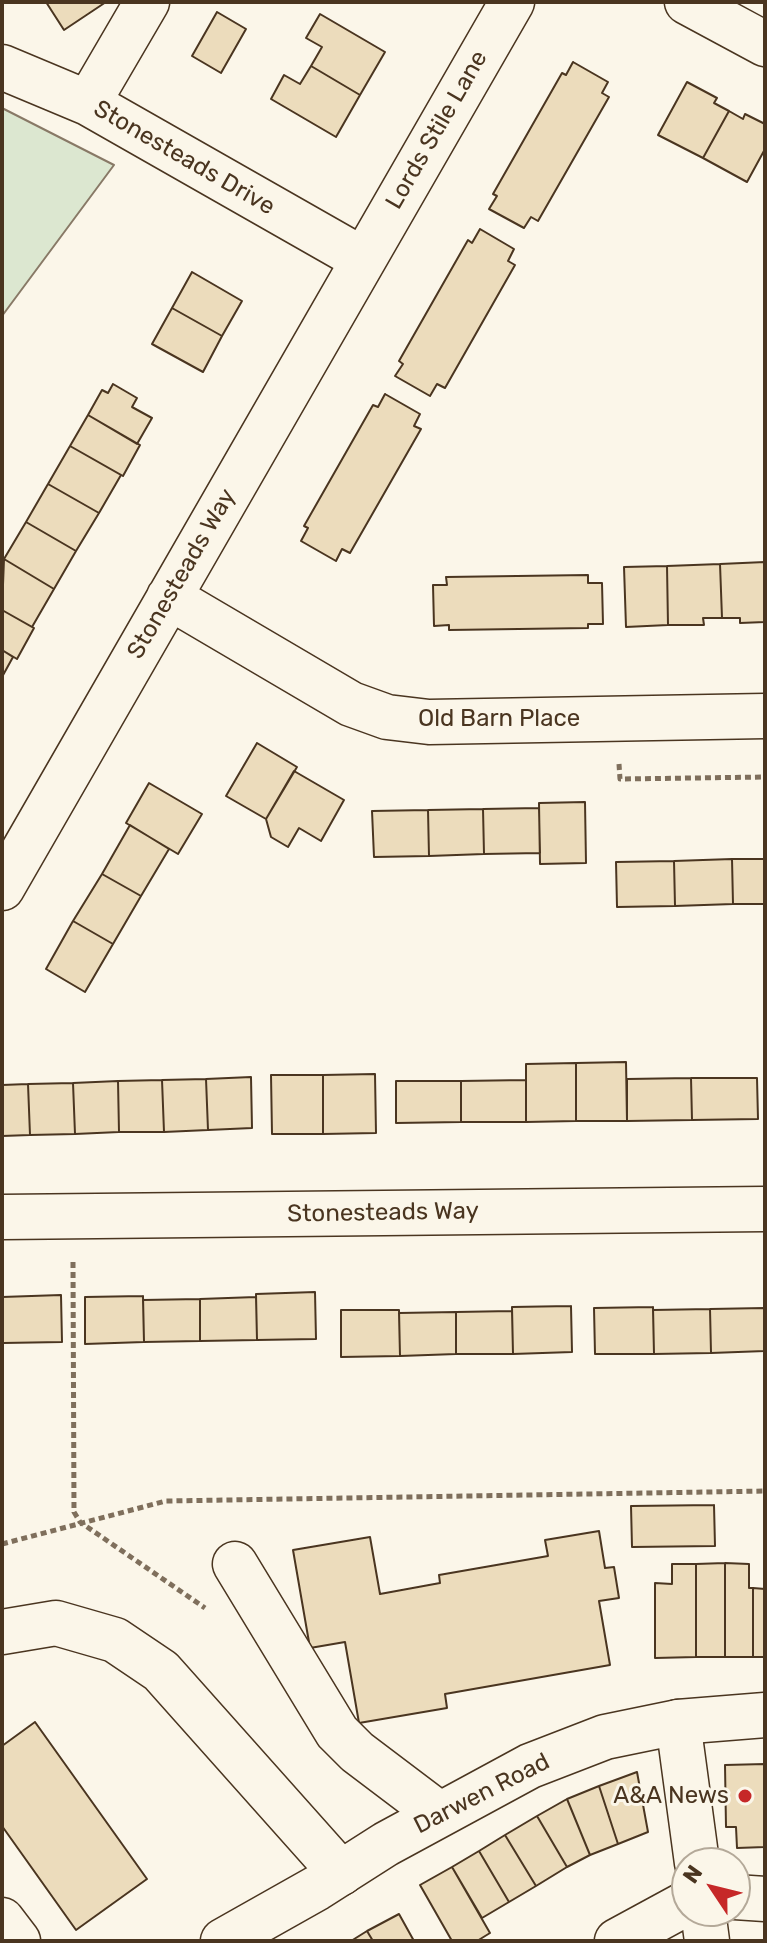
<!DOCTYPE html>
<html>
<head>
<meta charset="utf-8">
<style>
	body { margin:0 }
	#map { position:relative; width:767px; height:1943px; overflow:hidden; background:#fbf6e9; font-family:Rubik,sans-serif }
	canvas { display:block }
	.frame { position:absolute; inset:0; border:4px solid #4a3520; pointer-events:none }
	.north { position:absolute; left:671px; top:1847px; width:80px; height:80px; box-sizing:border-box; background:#fbf6e9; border:2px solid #b4a999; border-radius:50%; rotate:305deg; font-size:22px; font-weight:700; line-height:32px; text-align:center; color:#4a3520 }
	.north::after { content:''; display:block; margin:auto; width:28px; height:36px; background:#c62828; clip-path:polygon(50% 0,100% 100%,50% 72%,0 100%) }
</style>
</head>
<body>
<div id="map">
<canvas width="767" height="1943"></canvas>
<div class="frame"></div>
<div class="north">N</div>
</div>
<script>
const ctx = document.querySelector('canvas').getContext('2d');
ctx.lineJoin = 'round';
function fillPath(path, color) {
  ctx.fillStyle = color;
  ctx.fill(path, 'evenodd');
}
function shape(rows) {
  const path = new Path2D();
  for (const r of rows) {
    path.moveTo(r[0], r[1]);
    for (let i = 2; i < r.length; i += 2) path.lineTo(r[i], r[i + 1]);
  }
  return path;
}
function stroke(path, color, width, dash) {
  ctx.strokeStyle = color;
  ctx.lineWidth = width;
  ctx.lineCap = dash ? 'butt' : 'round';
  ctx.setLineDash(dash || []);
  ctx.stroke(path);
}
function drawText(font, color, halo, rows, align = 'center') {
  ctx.font = font + ' Rubik,sans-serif';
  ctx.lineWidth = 6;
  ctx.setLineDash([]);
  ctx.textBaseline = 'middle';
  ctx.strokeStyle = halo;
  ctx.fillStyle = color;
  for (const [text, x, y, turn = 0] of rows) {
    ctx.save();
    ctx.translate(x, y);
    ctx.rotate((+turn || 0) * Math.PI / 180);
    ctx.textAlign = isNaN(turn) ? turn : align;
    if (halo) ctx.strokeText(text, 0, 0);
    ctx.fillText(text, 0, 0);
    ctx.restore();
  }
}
const green = shape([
	[2,108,114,165,2,316,2,108]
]);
const building = shape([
	[46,2,106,2,64,30,46,2],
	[217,12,246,29,221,73,192,56,217,12],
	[320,14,385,52,360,95,311,66,322,47,306,38,320,14],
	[573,62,608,82,602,93,609,97,538,221,531,217,524,228,489,209,497,196,493,194,562,73,566,75,573,62],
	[311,66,360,95,336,137,271,99,284,75,300,84,311,66],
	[687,82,717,98,714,103,729,111,703,158,658,135,687,82],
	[729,111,743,119,745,114,765,124,765,149,747,182,703,158,729,111],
	[480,229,514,249,508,261,515,265,445,388,437,384,430,396,395,376,403,364,399,361,468,240,472,243,480,229],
	[192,272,242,301,222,336,172,308,192,272],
	[172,308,222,336,203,372,152,344,172,308],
	[113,384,137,398,132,407,152,418,137,444,88,415,102,390,108,393,113,384],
	[385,394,420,414,414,426,421,429,350,553,342,549,336,561,301,541,308,528,304,526,373,405,378,407,385,394],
	[88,415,140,445,123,476,70,446,88,415],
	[70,446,121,475,99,513,48,484,70,446],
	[48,484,99,513,76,551,26,522,48,484],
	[26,522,76,551,54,589,4,559,26,522],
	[4,559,54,589,32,627,2,610,4,559],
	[765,562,765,622,740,623,740,618,722,618,720,564,765,562],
	[720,564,722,618,703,618,704,625,668,625,667,566,720,564],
	[667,566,668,625,626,627,624,567,667,566],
	[588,575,588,583,602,583,603,624,588,624,588,628,449,630,449,625,434,626,433,585,447,585,446,577,588,575],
	[2,610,34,628,17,659,2,650,2,610],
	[2,650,13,657,2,677,2,650],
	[257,743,297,767,266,819,226,796,257,743],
	[294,771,344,800,321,841,299,828,288,847,271,837,266,819,294,771],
	[149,783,202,814,178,854,126,823,149,783],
	[585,802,586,863,540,864,539,803,585,802],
	[539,808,540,853,484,854,483,809,539,808],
	[483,809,484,854,429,856,428,810,483,809],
	[428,810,429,856,374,857,372,811,428,810],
	[130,825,169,849,141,896,102,874,130,825],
	[732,859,765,859,765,904,733,904,732,859],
	[732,859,733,904,675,906,674,861,732,859],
	[674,861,675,906,617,907,616,862,674,861],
	[102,874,141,896,113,944,73,921,102,874],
	[73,921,113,944,85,992,46,969,73,921],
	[626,1062,627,1121,576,1121,576,1063,626,1062],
	[576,1063,576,1121,526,1122,526,1064,576,1063],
	[375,1074,376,1133,323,1134,323,1075,375,1074],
	[271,1075,323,1075,323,1134,272,1134,271,1075],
	[251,1077,252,1128,208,1130,206,1079,251,1077],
	[691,1078,692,1120,627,1121,627,1079,691,1078],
	[691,1078,757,1078,758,1119,692,1120,691,1078],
	[206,1079,208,1130,164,1132,162,1080,206,1079],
	[162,1080,164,1132,119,1132,118,1081,162,1080],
	[526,1080,526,1122,461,1122,461,1081,526,1080],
	[118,1081,119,1132,75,1134,73,1083,118,1081],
	[396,1081,461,1081,461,1122,396,1123,396,1081],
	[73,1083,75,1134,30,1135,28,1084,73,1083],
	[28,1084,30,1135,2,1136,2,1085,28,1084],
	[315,1292,316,1339,257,1340,256,1294,315,1292],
	[61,1295,62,1342,3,1343,2,1297,61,1295],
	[143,1296,144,1342,85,1344,85,1297,143,1296],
	[256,1297,257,1340,200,1341,200,1299,256,1297],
	[200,1299,200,1341,144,1342,143,1300,200,1299],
	[571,1306,572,1352,513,1354,512,1307,571,1306],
	[653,1307,654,1354,595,1354,594,1308,653,1307],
	[765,1308,765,1351,711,1353,710,1309,765,1308],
	[710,1309,711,1353,654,1354,653,1310,710,1309],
	[341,1310,399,1310,400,1356,341,1357,341,1310],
	[512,1311,513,1354,456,1354,456,1312,512,1311],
	[456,1312,456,1354,400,1356,399,1313,456,1312],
	[714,1505,715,1546,632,1547,631,1506,714,1505],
	[599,1531,605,1568,614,1567,619,1598,599,1601,610,1665,445,1694,447,1708,359,1723,345,1642,310,1648,293,1550,370,1537,380,1594,440,1583,439,1575,548,1556,545,1540,599,1531],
	[725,1563,725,1657,696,1657,696,1564,725,1563],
	[725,1563,749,1564,749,1588,753,1588,753,1657,725,1657,725,1563],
	[672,1564,696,1564,696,1657,655,1658,655,1583,672,1584,672,1564],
	[753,1588,765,1589,765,1657,753,1657,753,1588],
	[35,1722,147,1879,76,1930,2,1826,2,1746,35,1722],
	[765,1764,765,1847,737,1848,736,1827,726,1827,725,1765,765,1764],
	[637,1772,648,1832,618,1844,599,1786,637,1772],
	[599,1786,618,1844,590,1855,567,1799,599,1786],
	[567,1799,590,1855,567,1867,537,1816,567,1799],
	[537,1816,567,1867,536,1886,505,1835,537,1816],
	[505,1835,536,1886,509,1902,479,1851,505,1835],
	[479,1851,509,1902,482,1918,452,1867,479,1851],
	[452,1867,490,1933,477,1941,452,1941,420,1885,452,1867],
	[399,1914,414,1941,373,1941,367,1931,399,1914],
	[367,1931,373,1941,351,1941,367,1931]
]);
const path = shape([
	[619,764,620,779,765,777],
	[73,1262,74,1512,80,1522,205,1608],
	[2,1544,166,1501,765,1491]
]);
const minor = shape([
	[687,2,765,44],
	[2,67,88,103,362,259],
	[88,103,147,2],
	[169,597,351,704,387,717,429,722,765,716],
	[2,888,512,2],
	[2,1217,765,1209],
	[235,1564,337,1732,357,1752,439,1814],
	[2,1632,56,1623,115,1640,161,1671,341,1873],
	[678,1722,697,1863],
	[735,1897,765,1899],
	[703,1911,707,1941],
	[2,1920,18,1941],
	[617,1941,687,1903]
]);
const major = shape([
	[223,1941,317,1888,386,1844,530,1766,605,1737,678,1722,765,1715]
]);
const markers = [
	[745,1796,8,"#c62828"]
];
const streetNames = [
	["Lords Stile Lane",437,130,-60],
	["Stonesteads Drive",184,158,30],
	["Stonesteads Way",182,574,-60],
	["Old Barn Place",499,719],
	["Stonesteads Way",383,1213,-1],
	["Darwen Road",482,1794,-27]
];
const poiNames = [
	["A&A News",729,1796]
];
fillPath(green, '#dce7d0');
stroke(green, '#887966', 2);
fillPath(building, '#ecdcbc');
stroke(building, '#4a3520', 2);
stroke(minor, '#4a3520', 47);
stroke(major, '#4a3520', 47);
stroke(path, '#7f6f5c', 5, [6, 4]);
stroke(minor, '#fbf6e9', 44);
stroke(major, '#fbf6e9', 44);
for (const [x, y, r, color] of markers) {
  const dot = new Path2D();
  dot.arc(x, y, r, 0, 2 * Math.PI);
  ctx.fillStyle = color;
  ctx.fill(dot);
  stroke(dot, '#fbf6e9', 3);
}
drawText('24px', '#4a3520', '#fbf6e9', streetNames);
drawText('24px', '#4a3520', '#fbf6e9', poiNames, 'right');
</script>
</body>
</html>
